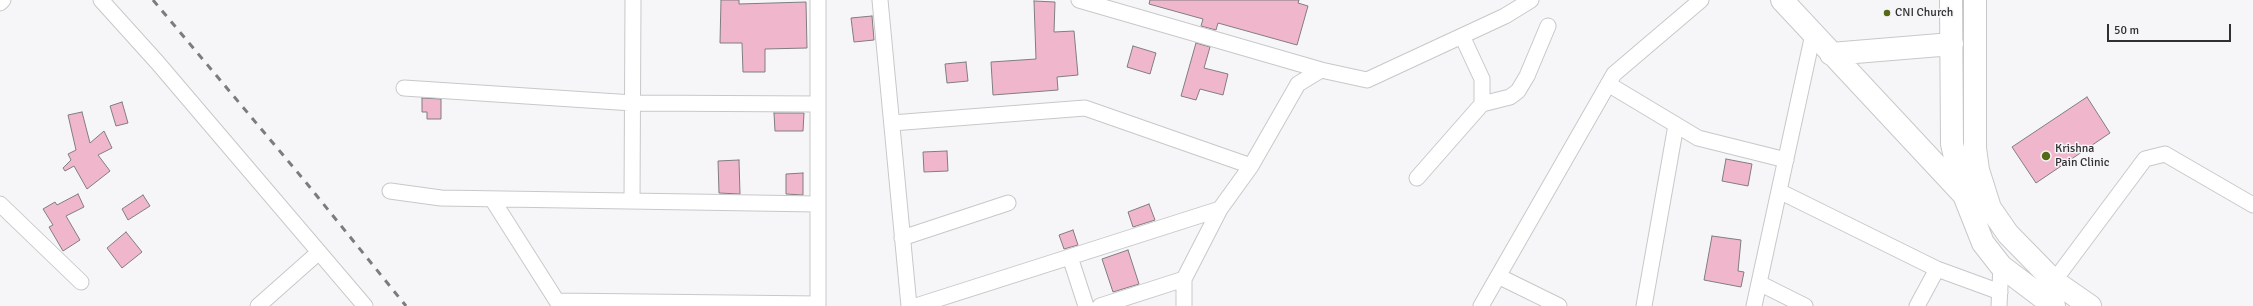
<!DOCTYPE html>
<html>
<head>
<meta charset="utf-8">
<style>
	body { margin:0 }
	#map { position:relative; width:2253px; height:306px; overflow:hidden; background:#f6f6f9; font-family:Signika,sans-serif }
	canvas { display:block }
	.scale { position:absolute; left:2107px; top:24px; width:124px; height:18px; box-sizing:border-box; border:2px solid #303032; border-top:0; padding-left:5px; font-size:12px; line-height:14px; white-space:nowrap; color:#303032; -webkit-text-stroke:3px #f6f6f9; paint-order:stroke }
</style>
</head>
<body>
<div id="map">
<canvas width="2253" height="306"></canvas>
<div class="scale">50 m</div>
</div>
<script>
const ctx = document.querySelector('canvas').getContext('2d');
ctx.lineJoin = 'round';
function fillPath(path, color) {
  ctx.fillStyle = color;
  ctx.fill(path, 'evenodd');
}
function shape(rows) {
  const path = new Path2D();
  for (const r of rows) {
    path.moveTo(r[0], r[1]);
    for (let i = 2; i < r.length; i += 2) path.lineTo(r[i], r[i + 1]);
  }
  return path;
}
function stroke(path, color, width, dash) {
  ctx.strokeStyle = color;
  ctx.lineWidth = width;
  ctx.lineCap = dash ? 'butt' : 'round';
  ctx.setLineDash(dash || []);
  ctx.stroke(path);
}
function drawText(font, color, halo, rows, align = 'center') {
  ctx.font = font + ' Signika,sans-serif';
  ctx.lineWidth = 3;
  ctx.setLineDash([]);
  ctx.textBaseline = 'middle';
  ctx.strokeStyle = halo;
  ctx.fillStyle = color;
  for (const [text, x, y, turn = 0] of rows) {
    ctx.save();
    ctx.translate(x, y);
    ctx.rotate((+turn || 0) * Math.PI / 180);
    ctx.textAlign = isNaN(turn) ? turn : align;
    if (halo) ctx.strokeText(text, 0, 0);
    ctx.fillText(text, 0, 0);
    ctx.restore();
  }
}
const building = shape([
	[721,0,739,0,739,4,806,2,807,48,765,49,765,72,743,72,742,43,720,43,721,0],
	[1150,0,1299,0,1298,3,1308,6,1297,45,1218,23,1216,30,1201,26,1203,19,1149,4,1150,0],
	[1034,1,1055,2,1054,32,1074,31,1078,75,1057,77,1058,90,993,95,991,62,1036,59,1034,1],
	[872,16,874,40,854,42,851,18,872,16],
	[1196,43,1210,47,1204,68,1228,74,1223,95,1200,89,1196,100,1181,96,1196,43],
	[1133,46,1156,53,1150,74,1127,67,1133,46],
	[966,62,968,81,947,83,945,64,966,62],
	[2087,97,2110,133,2036,183,2012,147,2087,97],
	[422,98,441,99,441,119,427,119,427,112,422,112,422,98],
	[122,102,128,123,116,126,110,106,122,102],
	[82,112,90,143,104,131,112,148,98,155,110,171,87,189,74,166,65,171,63,168,71,160,68,154,76,150,68,115,82,112],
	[774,113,804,113,803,131,775,131,774,113],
	[947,151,948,171,924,172,923,152,947,151],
	[1726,159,1752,164,1748,186,1722,181,1726,159],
	[739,160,740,194,719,193,718,161,739,160],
	[803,173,803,195,786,194,786,174,803,173],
	[78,194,84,207,66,216,80,240,63,251,49,227,53,225,43,209,55,202,57,205,78,194],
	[143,195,150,206,128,220,122,209,143,195],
	[1149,204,1155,220,1133,227,1128,212,1149,204],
	[1073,230,1078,245,1064,249,1059,235,1073,230],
	[126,232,142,252,122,268,107,248,126,232],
	[1712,236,1741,240,1738,271,1744,272,1741,287,1704,280,1712,236],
	[1128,250,1139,284,1113,292,1102,259,1128,250]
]);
const street = shape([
	[101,0,157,62,365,306],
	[818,0,818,306],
	[880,0,909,306],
	[1079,0,1321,70,1298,84,1251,166],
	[0,3,3,0],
	[1321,70,1367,80,1505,16,1531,0],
	[1608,84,1698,138,1786,160],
	[404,88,633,103,817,104],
	[1482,104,1510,97,1518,91,1527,76,1548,26],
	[892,123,1085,108,1251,166,1220,209,1184,279],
	[1417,178,1482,104,1482,79,1462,36],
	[390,191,441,198,817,204],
	[1779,191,1937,269,1917,306],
	[492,199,560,306],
	[632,201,633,0],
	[0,204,81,282],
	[902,238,1008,203],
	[1070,257,1086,306],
	[1937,269,2000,292],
	[1498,276,1559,306],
	[2054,281,2145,159,2165,154,2253,205],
	[1759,283,1805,306],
	[557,301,818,304],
	[258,306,319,252],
	[916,306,1220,209],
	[1100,306,1184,279,1184,306],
	[1481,306,1614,74,1701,0],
	[1644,306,1676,125],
	[1754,306,1813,34],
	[1999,306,2001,266]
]);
const primary = shape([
	[1782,0,1964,195],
	[1951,0,1952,144,1964,195,1983,243,2001,266,2054,306],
	[1975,0,1975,148,1978,170,1990,208,2008,234,2054,281,2090,306],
	[1831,54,1952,44]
]);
const rail = shape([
	[153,0,304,180,406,306]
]);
const markers = [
	[1887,13,4,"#566916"],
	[2046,156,5,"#566916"]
];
const poiNames = [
	["CNI Church",1895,13],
	["Krishna",2055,149],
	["Pain Clinic",2055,163]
];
fillPath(building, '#f0b7cc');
stroke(building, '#807d7e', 1);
stroke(street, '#c8c8cb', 17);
stroke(primary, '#c8c8cb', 24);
stroke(street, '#fff', 15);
stroke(primary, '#fff', 22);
stroke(rail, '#7c7c7e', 3, [7, 7]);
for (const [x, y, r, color] of markers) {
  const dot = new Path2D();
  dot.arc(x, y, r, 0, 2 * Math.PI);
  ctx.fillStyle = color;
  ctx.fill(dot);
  stroke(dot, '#f6f6f9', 1.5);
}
drawText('12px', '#303032', '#f6f6f9', poiNames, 'left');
</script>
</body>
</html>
